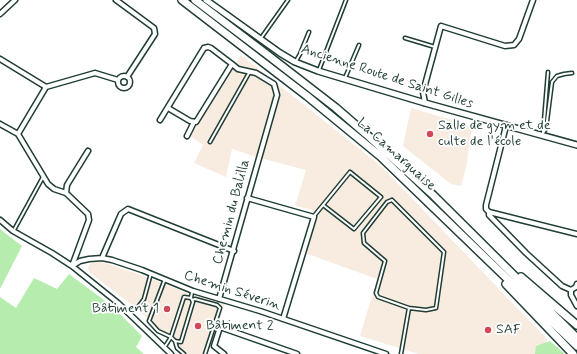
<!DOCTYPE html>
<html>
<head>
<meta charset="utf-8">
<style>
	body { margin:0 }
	canvas { display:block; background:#fff }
</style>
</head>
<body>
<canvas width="577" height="354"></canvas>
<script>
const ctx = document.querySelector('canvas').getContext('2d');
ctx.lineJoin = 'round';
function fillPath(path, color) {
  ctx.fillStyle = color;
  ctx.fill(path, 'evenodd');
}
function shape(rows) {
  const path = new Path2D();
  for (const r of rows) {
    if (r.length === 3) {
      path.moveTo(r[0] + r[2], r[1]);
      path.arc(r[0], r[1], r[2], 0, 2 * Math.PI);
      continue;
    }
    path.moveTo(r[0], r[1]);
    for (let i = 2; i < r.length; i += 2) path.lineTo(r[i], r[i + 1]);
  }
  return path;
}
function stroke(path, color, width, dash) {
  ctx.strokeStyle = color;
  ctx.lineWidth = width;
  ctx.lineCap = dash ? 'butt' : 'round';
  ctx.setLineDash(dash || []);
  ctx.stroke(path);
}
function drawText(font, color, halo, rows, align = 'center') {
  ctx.font = font + ' Mynerve,sans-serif';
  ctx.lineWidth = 3.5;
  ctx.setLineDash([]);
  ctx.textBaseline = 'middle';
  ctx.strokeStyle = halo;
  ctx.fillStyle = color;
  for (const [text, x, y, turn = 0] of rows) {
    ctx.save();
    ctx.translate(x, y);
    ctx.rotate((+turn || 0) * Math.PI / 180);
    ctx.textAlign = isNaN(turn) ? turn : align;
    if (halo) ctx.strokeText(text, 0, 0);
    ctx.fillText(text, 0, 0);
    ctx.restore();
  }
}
const built = shape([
	[241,55,381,166,547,339,545,354,419,354,360,336,377,279,305,253,313,210,295,206,306,170,256,157,232,149,226,177,194,163,203,145,190,136],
	[411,108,472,126,466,168,461,186,451,184,403,146],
	[94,262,102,262,147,277,187,293,225,303,208,354,187,354,141,312,89,272,88,267,90,264]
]);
const green = shape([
	[0,229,22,246,0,289],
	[69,274,112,306,142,336,136,347,144,354,0,354,0,297,16,308,34,278,57,289],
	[550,341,565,354,535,354,536,346]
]);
const service = shape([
	[261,38,288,0],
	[405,38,435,47],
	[296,61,300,54,309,32],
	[319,70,346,0],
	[345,78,359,45],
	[543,133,546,129,552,82,557,76,564,74,572,73],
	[543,133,548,72],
	[210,142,249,73],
	[392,200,444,252,436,308,426,310,409,308,378,297,376,293,385,261,364,243,363,233,387,202,392,200],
	[314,216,323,205,354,229,381,197,350,172,323,205],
	[14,230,43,177],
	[165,279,149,321,158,331,171,337,175,341,181,342,193,302,191,298],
	[192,300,195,299,217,305,220,308,205,354],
	[138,307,144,299,151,273],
	[175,341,177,348,184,354],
	[164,348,171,337,184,297,191,298,192,292],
	[401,354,409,308]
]);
const minor = shape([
	[116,0,154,28,155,34,127,77],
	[0,14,15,0],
	[0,59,46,87,95,73,118,80],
	[124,82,6],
	[46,87,18,134,48,184,54,189,66,193,88,214,89,220,72,266],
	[425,103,423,92,441,26,505,46,514,45,519,39,533,0],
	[160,120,204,48,208,47,211,48,232,64,196,122,190,121,168,108],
	[0,124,18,134],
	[506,126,486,205,486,209,489,212,577,234],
	[187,136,194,122],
	[66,193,67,185,88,151],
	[247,198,314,217,283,319],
	[489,212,489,215,526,253,562,286,571,290,576,287,577,284],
	[0,220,13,231,52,253,72,266,118,303,171,354],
	[102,258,121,214,128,209,234,251],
	[72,266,80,261,89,259,102,258,112,260,142,270,193,291,260,311,386,354],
	[571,290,571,295,577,306],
	[219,299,277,95,274,84,256,73,238,69,232,64],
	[224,354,214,346,220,327,297,354]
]);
const tertiary = shape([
	[206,0,280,53,295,62,318,71,425,103,577,145]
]);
const trunk = shape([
	[182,0,307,96,380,156,577,346],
	[195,0,265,53,336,108,366,134,433,195,577,338],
	[521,277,577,325],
	[506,284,573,354]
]);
const markers = [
	[430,134,4,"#d1495b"],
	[167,309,4,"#d1495b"],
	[198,326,4,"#d1495b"],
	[488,330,4,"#d1495b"]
];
const streetNames = [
	["Ancienne Route de Saint Gilles",387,77,18],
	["La Camarguaise",396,155,42],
	["Chemin du Balilla",232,212,-75],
	["Chemin Séverin",232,291,18]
];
const poiNames = [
	["Salle de gym et de",438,126],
	["culte de l'école",438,142],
	["Bâtiment 1",159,309,"right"],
	["Bâtiment 2",206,326],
	["SAF",496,330]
];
fillPath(built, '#f8ebe0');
fillPath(green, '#b6ecae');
stroke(service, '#1f3d34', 5);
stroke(minor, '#1f3d34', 7);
stroke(tertiary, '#1f3d34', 8);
stroke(trunk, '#1f3d34', 10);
stroke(service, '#fff', 2);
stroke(minor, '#fff', 4);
stroke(tertiary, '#fff', 5);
stroke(trunk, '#fff', 7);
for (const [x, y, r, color] of markers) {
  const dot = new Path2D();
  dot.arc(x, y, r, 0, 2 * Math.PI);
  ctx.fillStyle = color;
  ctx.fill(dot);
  stroke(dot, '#fff', 1.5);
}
drawText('14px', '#1f3d34', '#fff', streetNames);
drawText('14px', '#1f3d34', '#fff', poiNames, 'left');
</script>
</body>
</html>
